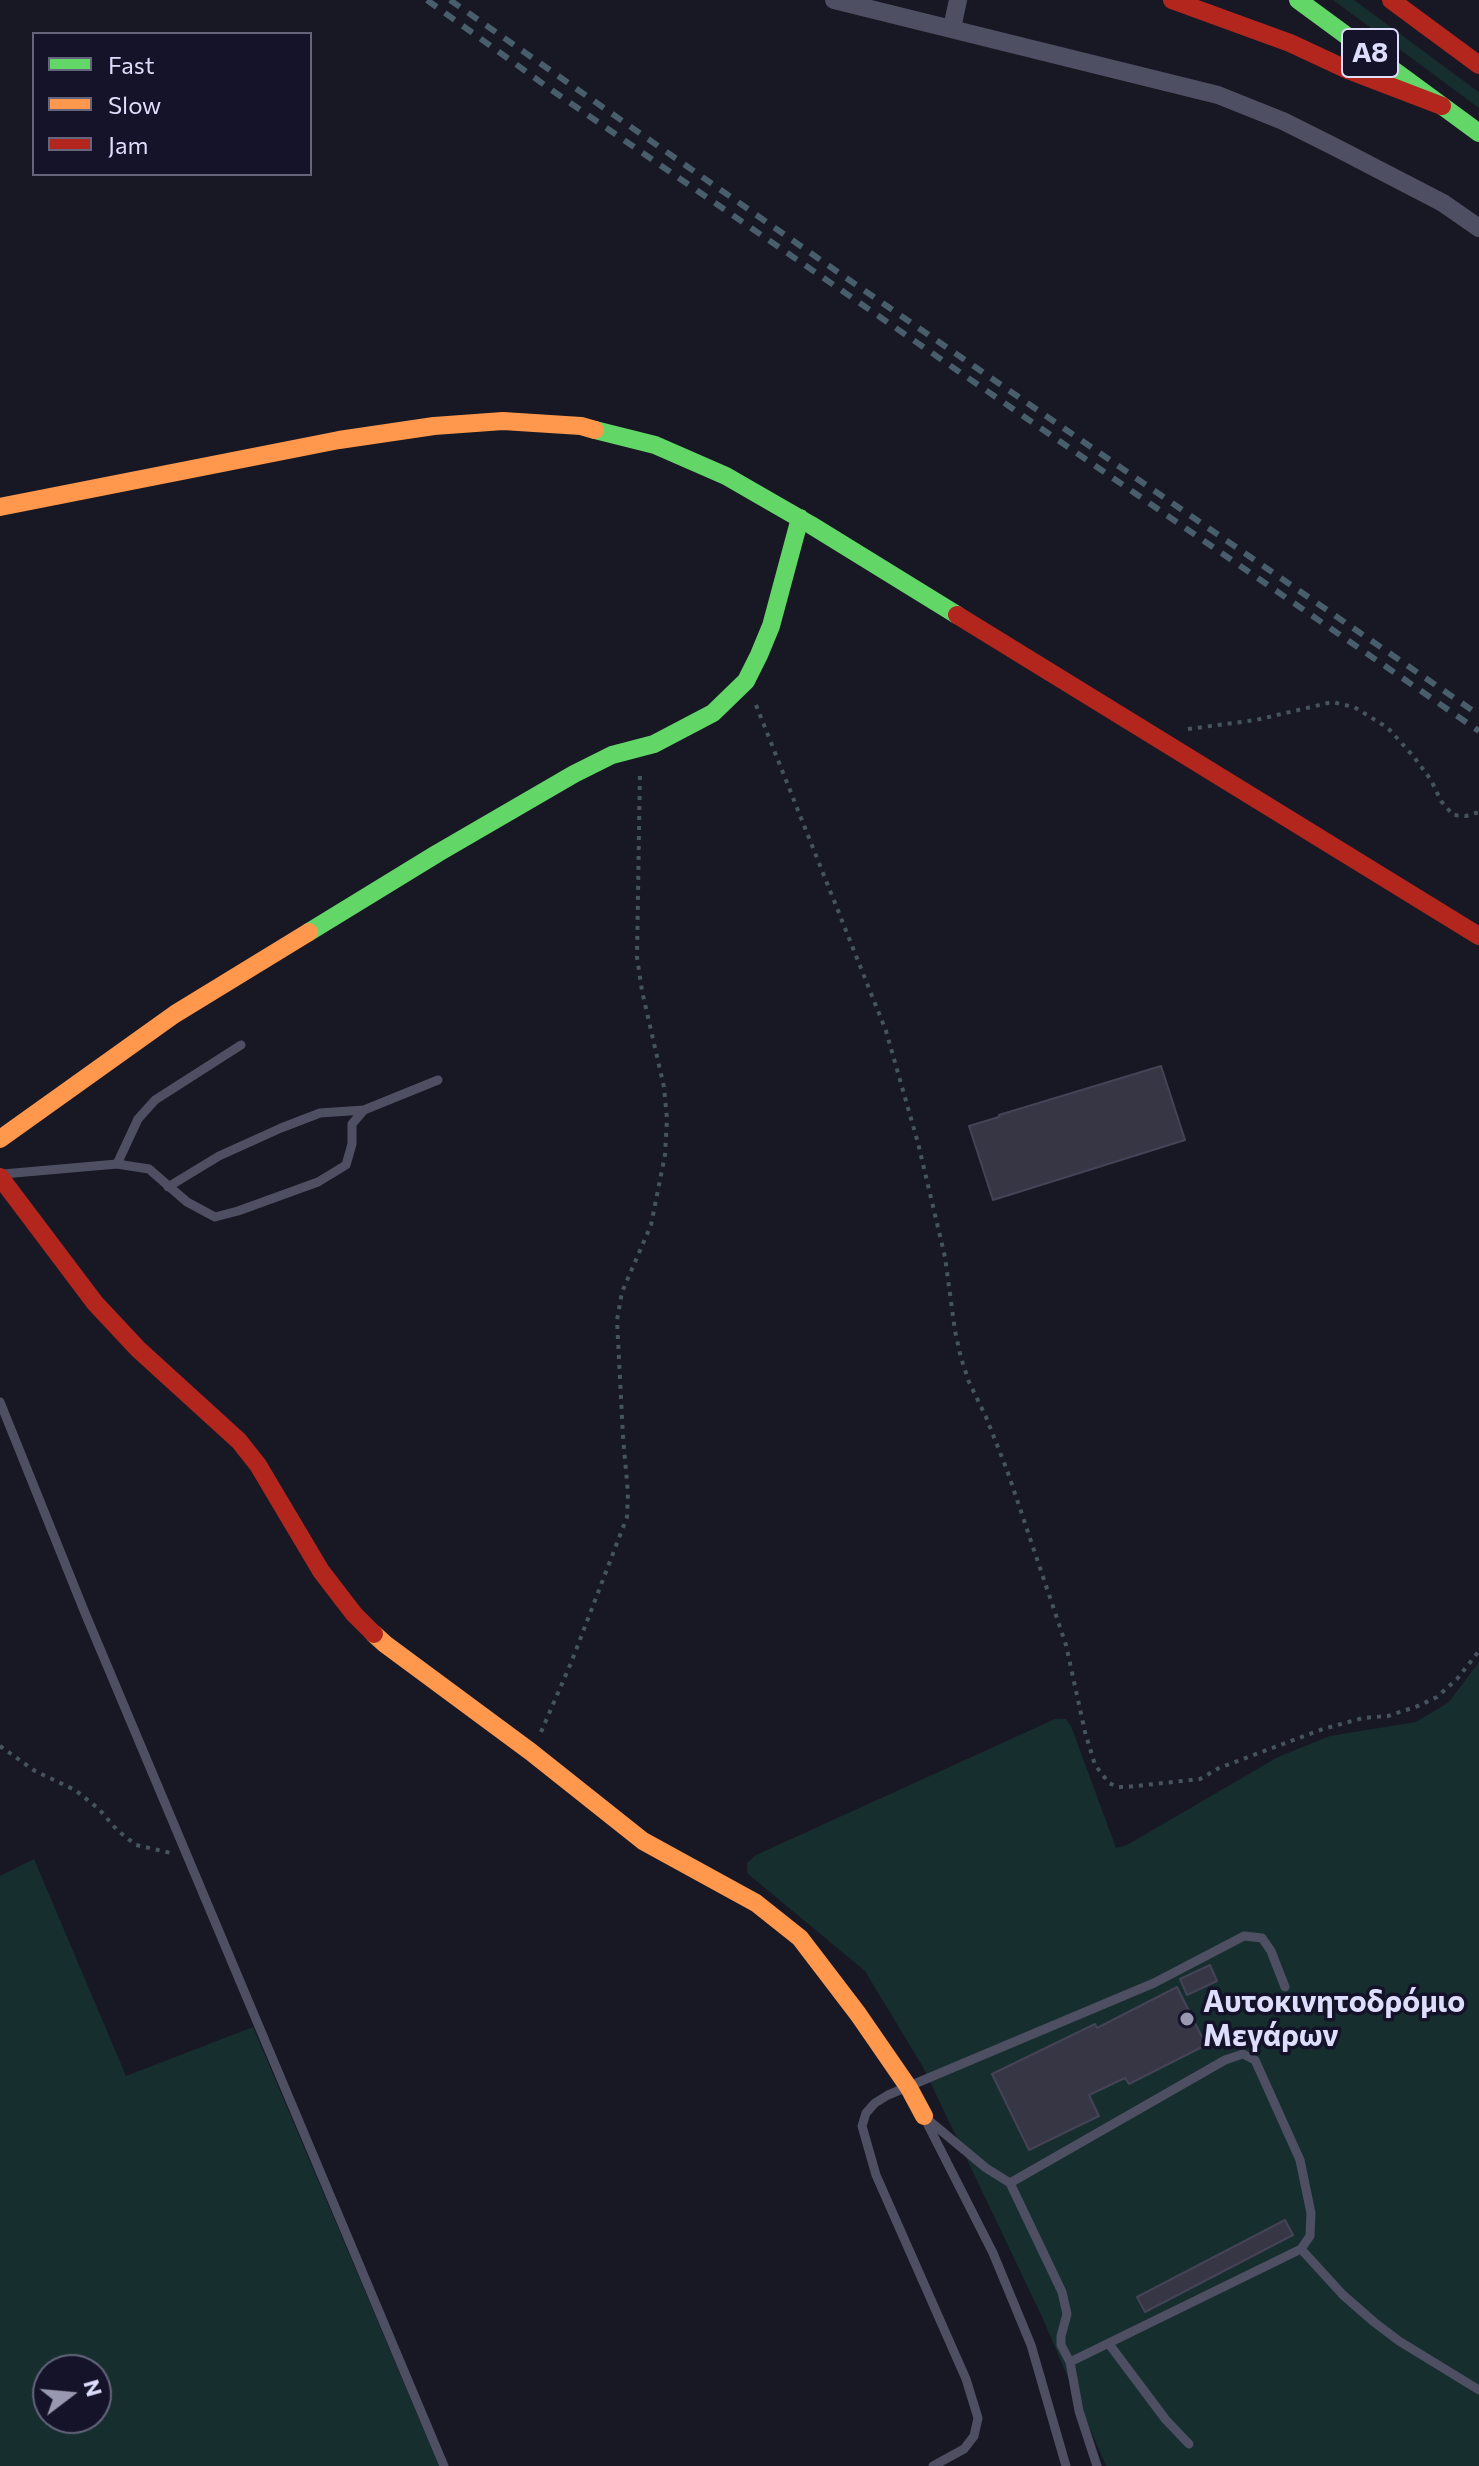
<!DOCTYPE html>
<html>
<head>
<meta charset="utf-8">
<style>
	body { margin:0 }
	#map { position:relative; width:1479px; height:2466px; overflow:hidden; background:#181824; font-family:Commissioner,sans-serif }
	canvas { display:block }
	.legend { position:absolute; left:32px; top:32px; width:280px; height:144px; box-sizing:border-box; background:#141329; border:2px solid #64647d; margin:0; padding:10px 14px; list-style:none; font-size:24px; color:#ddddfc }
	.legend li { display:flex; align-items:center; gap:16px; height:40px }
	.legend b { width:40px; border:2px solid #64647d }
	.north { position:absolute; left:32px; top:2354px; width:80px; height:80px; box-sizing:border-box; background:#141329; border:2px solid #64647d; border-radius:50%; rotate:74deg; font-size:22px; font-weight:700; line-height:32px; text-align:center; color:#ddddfc }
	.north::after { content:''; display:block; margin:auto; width:28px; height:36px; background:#9898b0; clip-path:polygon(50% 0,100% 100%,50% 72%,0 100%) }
</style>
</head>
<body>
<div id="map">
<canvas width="1479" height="2466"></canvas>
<ul class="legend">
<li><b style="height:10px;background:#63d668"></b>Fast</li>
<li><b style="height:10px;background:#ff974d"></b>Slow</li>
<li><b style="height:10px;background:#b3261e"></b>Jam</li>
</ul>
<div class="north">N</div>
</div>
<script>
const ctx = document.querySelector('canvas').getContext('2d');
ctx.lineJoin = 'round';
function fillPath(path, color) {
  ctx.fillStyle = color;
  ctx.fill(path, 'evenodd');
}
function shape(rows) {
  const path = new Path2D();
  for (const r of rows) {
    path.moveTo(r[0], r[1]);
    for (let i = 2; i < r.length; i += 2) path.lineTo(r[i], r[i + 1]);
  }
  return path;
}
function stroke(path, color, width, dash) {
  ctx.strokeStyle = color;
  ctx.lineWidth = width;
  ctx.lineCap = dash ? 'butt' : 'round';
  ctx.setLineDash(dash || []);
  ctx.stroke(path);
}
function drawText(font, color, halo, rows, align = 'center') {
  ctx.font = font + ' Commissioner,sans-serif';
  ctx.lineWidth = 7;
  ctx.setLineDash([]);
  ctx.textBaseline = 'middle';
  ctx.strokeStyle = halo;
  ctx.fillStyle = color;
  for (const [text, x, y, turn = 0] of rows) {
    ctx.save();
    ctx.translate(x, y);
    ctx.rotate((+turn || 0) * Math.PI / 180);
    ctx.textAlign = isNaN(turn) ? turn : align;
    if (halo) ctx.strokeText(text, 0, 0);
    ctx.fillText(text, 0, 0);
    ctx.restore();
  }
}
const green = shape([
	[1333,0,1354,0,1476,90,1479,92,1479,108],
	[1479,1662,1479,2466,1106,2466,1043,2319,923,2067,865,1971,747,1873,747,1863,756,1855,1055,1719,1066,1719,1071,1726,1116,1848,1127,1845,1278,1757,1330,1736,1416,1722,1449,1702],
	[34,1859,126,2076,253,2027,439,2466,0,2466,0,1876],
	[96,2370,96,2418,48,2418,48,2370]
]);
const building = shape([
	[1161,1066,1185,1140,993,1200,969,1126,999,1117,999,1115,1161,1066],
	[1210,1965,1217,1981,1187,1995,1180,1979,1210,1965],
	[1177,1987,1206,2045,1129,2084,1125,2078,1089,2095,1099,2116,1029,2150,992,2074,1095,2024,1097,2028,1177,1987],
	[1285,2220,1293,2235,1145,2312,1137,2297,1285,2220]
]);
const path = shape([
	[756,705,886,1031,918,1143,945,1257,955,1331,961,1358,969,1382,986,1417,1007,1470,1066,1645,1085,1732,1095,1765,1109,1783,1118,1787,1127,1787,1200,1779,1219,1768,1323,1729,1363,1718,1388,1716,1418,1706,1437,1697,1457,1679,1479,1651],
	[1188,729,1256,720,1332,702,1354,707,1388,728,1414,757,1431,780,1441,801,1453,815,1466,816,1479,812],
	[541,1732,571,1663,627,1517,628,1493,623,1437,617,1320,622,1292,651,1225,665,1155,667,1119,664,1087,642,991,637,957,640,770],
	[0,1746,35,1771,75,1790,99,1809,117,1830,136,1845,171,1853]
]);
const lane = shape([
	[117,1164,138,1119,155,1100,241,1045],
	[3,1174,117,1164,149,1169,187,1202,215,1217,238,1211,318,1182,346,1165,352,1144,352,1124,364,1110,438,1080],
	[168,1187,219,1156,281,1128,320,1113,364,1110],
	[0,1402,85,1613,444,2466],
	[926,2118,986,2168,1010,2183,1062,2292,1067,2314,1061,2336,1061,2345,1070,2362,1079,2411,1097,2466],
	[927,2123,993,2253,1031,2345,1066,2466],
	[1010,2183,1225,2060,1243,2054,1255,2060,1300,2160,1311,2213,1310,2236,1301,2249,1070,2362],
	[1301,2249,1343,2295,1374,2322,1399,2341,1479,2390],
	[1109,2344,1166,2420,1189,2444],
	[933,2466,964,2449,974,2436,978,2418,966,2379,876,2175,862,2126,866,2113,875,2103,888,2095,1154,1983,1244,1936,1262,1938,1271,1951,1285,1987]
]);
const street = shape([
	[834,0,1218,95,1283,121,1335,147,1443,203,1479,228],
	[952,28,958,0]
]);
const fast = shape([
	[1298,0,1479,133],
	[595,430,655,445,726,476,811,525,957,615],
	[309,932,438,853,574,774,612,755,654,744,713,713,746,681,759,655,771,626,800,518]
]);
const slow = shape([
	[0,507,339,440,434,426,503,421,581,426,595,430],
	[0,1139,175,1014,309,932],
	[374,1634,385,1644,531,1752,643,1841,756,1903,800,1938,858,2014,909,2088,924,2116]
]);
const jam = shape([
	[1172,0,1290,43,1348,70,1442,106],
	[1391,0,1479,65],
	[957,615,1479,936],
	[0,1177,95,1303,138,1349,239,1441,258,1465,321,1571,354,1614,374,1634]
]);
const rail = shape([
	[427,0,553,91,1479,731],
	[450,0,842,275,1479,715]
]);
const markers = [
	[1187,2019,8,"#9898b0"]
];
const shields = [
	[1370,53,56]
];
const shieldNames = [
	["Α8",1370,53]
];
const poiNames = [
	["Αυτοκινητοδρόμιο",1203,2002],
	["Μεγάρων",1203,2036]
];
fillPath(green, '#162e2e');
fillPath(building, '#363645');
stroke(building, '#454356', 2);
stroke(path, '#46545f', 4, [4, 6]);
stroke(lane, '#4e4f63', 9);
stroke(street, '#4e4f63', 18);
stroke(fast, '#63d668', 18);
stroke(slow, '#ff974d', 18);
stroke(jam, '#b3261e', 18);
stroke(rail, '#485e6a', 6, [12, 10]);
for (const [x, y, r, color] of markers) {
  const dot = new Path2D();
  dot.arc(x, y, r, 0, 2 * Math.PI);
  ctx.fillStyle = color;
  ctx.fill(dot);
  stroke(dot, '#141329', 3);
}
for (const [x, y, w] of shields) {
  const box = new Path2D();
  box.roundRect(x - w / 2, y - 24, w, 48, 6);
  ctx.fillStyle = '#141329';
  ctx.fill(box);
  stroke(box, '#ddddfc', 2);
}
drawText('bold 28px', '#ddddfc', null, shieldNames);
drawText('bold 30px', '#ddddfc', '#141329', poiNames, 'left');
</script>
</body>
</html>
